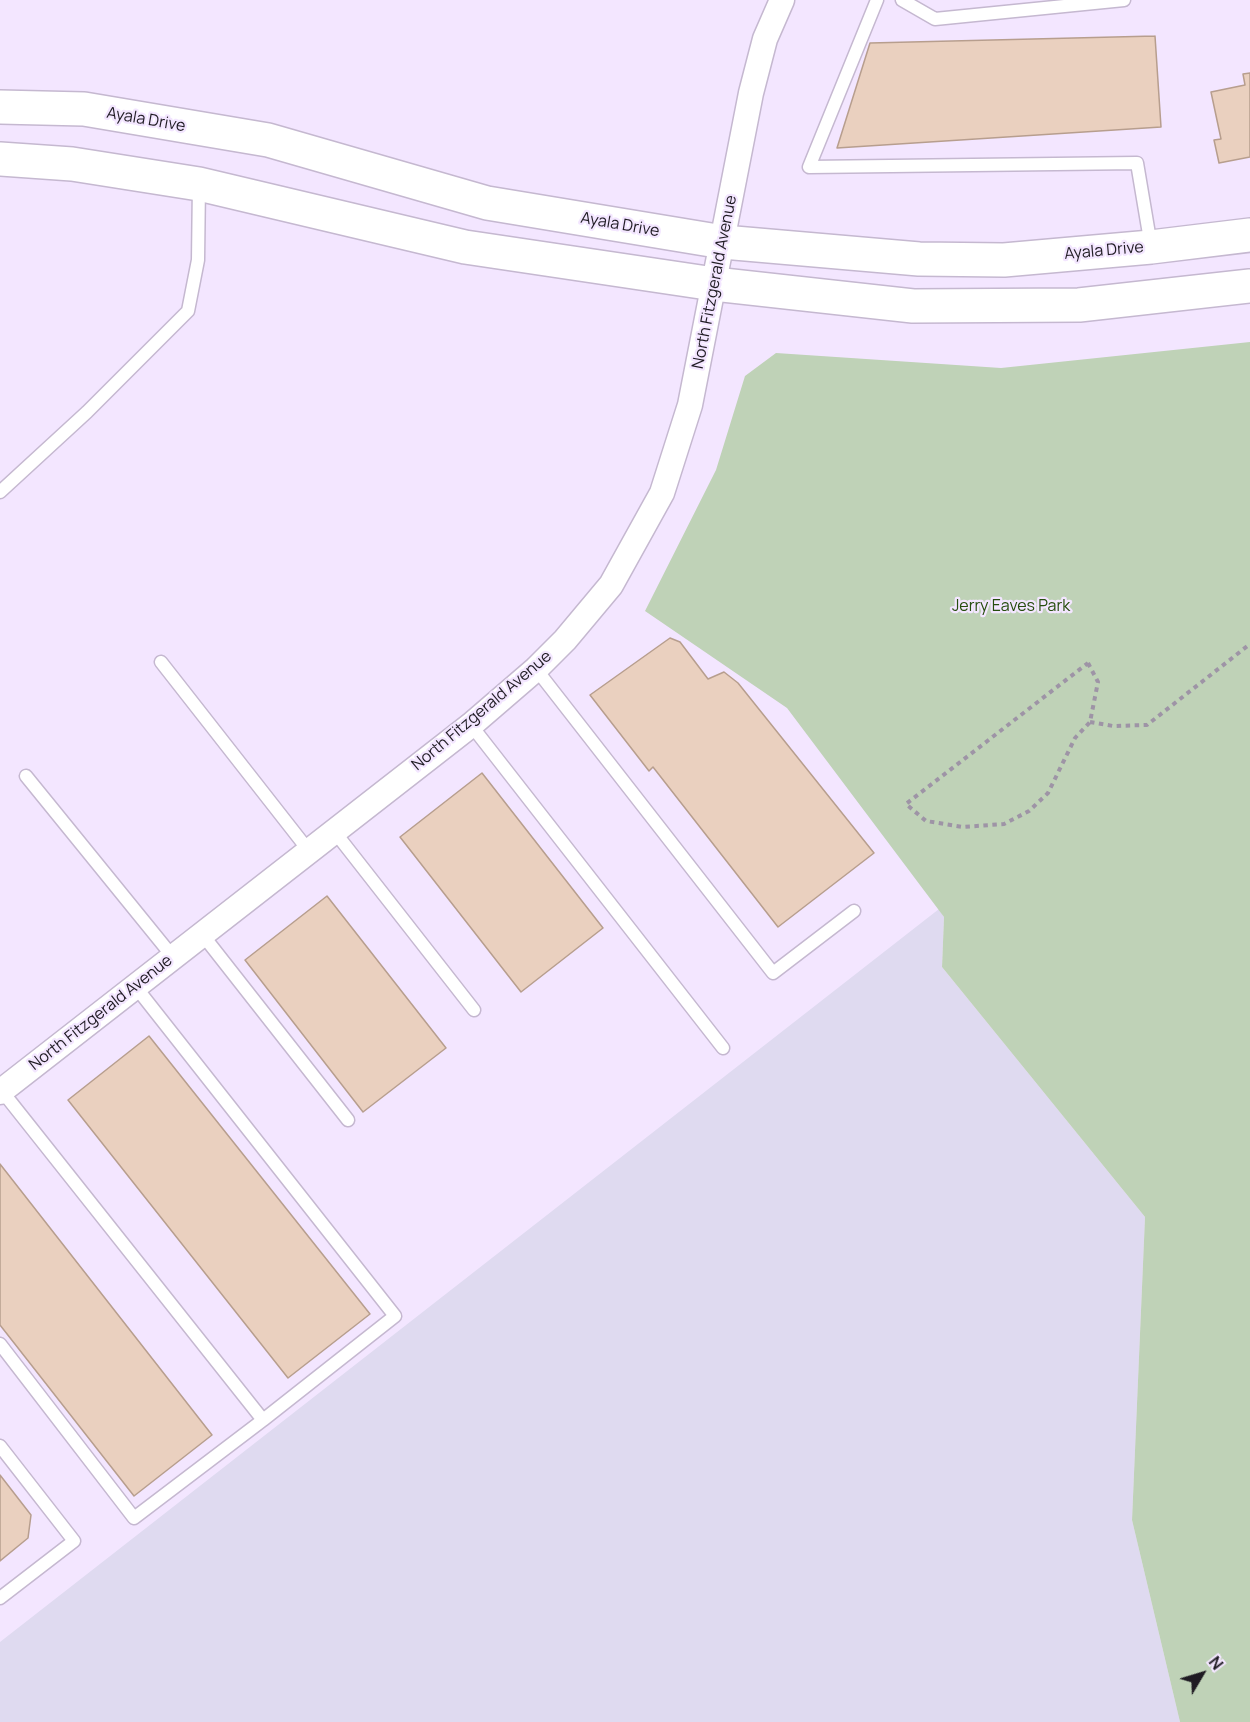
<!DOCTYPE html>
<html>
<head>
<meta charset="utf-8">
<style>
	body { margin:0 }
	#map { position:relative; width:1250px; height:1722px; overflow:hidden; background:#f3e6ff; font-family:Manrope,sans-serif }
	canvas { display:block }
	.north { position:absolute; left:1172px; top:1644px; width:60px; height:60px; -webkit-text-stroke:4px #f3e6ff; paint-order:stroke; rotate:52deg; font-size:16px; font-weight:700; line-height:24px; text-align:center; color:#1f1b23 }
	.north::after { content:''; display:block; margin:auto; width:21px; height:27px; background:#1f1b23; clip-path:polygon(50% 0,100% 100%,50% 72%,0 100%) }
</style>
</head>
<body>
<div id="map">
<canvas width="1250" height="1722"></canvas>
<div class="north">N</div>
</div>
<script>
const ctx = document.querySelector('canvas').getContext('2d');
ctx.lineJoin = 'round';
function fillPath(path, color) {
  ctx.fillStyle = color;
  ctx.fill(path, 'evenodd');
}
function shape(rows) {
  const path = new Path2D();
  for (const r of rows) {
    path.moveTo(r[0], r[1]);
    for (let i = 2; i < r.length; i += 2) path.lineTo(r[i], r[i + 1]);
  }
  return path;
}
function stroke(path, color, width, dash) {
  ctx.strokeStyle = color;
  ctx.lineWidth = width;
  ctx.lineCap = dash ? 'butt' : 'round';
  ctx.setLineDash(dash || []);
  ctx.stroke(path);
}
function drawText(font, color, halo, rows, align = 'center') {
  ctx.font = font + ' Manrope,sans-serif';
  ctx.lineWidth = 4.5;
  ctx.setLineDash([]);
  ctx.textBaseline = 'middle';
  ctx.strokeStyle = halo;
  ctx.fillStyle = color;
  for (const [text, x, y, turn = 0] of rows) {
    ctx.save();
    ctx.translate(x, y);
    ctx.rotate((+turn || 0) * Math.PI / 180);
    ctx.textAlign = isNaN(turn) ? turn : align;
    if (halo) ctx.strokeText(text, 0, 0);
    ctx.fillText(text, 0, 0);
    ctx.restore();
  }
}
const industrial = shape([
	[939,909,944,917,942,967,1145,1217,1132,1520,1180,1722,0,1722,0,1642]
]);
const green = shape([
	[1250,342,1250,1722,1180,1722,1132,1520,1145,1217,942,967,944,917,787,708,645,611,716,470,745,376,776,353,1001,368]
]);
const building = shape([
	[1155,36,1161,127,837,148,870,43,1155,36],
	[1250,73,1250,157,1219,163,1214,140,1221,139,1211,92,1245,85,1243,74,1250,73],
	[670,638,680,642,708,679,724,672,738,683,874,853,778,927,653,767,649,771,590,695,670,638],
	[482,773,603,928,521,992,400,837,482,773],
	[327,896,446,1048,363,1112,245,960,327,896],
	[149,1036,370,1314,288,1378,68,1100,149,1036],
	[0,1164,212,1435,134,1496,0,1325,0,1164],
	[0,1475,31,1515,28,1538,0,1561,0,1475]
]);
const path = shape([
	[1088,663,1098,682,1090,722,1075,738,1048,793,1029,811,1004,824,963,827,926,821,906,804,1088,663],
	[1090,722,1113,726,1147,725,1250,644]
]);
const lane = shape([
	[877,0,809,167,1137,163,1151,246],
	[902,0,935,19,1124,0],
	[0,492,87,412,188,311,198,260,199,184],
	[161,662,309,851],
	[536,669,773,973,854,911],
	[471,725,723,1048],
	[26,776,173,957],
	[334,831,474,1010],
	[202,934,348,1120],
	[2,1091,263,1420,395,1316,135,986],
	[0,1344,134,1518,263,1420],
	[0,1446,74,1541,0,1598]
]);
const street = shape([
	[0,1092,471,725,536,669,565,640,611,585,662,493,690,405,751,93,765,39,782,0]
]);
const secondary = shape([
	[0,107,84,109,268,140,487,203,723,242,919,259,1004,260,1151,247,1250,235],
	[0,159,72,164,199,184,465,247,714,284,913,306,1079,305,1250,286]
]);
const streetNames = [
	["Ayala Drive",146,120,10],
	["Ayala Drive",620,225,10],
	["Ayala Drive",1104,251,-5],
	["North Fitzgerald Avenue",715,282,-79],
	["North Fitzgerald Avenue",482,711,-40],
	["North Fitzgerald Avenue",101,1013,-38]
];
const parkNames = [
	["Jerry Eaves Park",1011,607]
];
fillPath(industrial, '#dfdaf0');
fillPath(green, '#bfd2b7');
fillPath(building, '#ead0bf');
stroke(building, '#b79e8e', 1.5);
stroke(lane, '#c5b8d0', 15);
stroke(street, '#c5b8d0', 27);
stroke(secondary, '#c5b8d0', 36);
stroke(path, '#9e94a6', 4, [4.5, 4.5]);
stroke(lane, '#fff', 12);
stroke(street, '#fff', 24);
stroke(secondary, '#fff', 33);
drawText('16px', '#1f1b23', '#f3e6ff', streetNames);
drawText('16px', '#254d0d', '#f3e6ff', parkNames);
</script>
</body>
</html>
